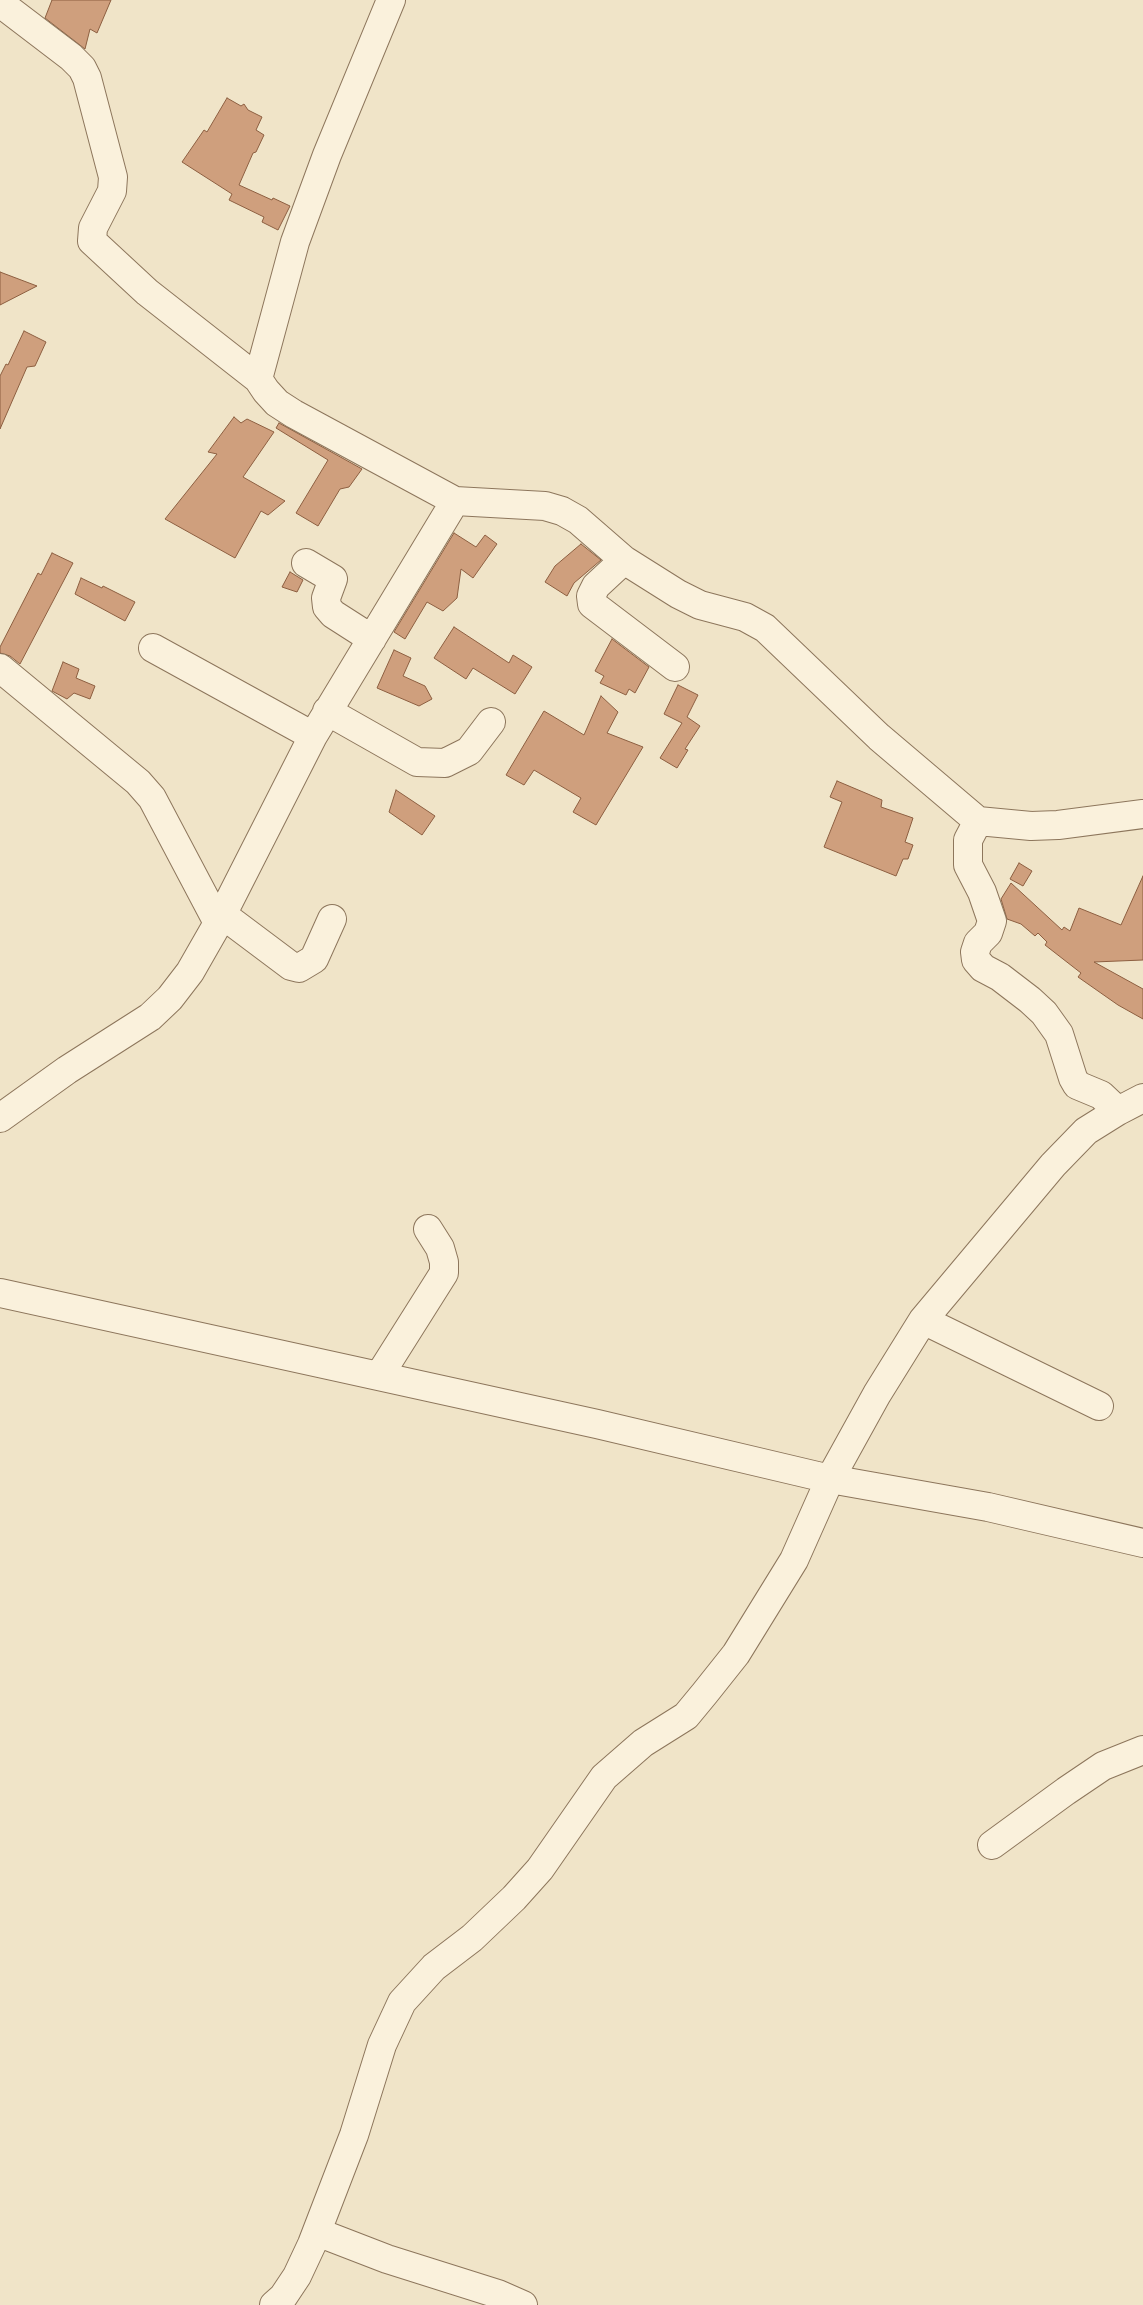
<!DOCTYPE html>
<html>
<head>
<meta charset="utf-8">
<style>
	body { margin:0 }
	canvas { display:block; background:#f0e4c8 }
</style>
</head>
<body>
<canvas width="1143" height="2305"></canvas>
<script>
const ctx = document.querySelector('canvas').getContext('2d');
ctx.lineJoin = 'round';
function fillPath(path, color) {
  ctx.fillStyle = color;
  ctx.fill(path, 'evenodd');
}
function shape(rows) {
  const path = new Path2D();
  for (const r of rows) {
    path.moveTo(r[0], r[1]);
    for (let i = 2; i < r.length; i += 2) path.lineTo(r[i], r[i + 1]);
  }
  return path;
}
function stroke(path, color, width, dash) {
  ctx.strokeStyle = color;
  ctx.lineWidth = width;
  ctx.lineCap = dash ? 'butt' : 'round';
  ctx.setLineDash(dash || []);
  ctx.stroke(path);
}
const building = shape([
	[52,0,111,0,97,33,90,29,85,49,45,18,52,0],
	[227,98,241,106,244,104,248,110,262,117,256,130,264,135,256,152,253,153,239,185,272,200,273,198,290,206,278,230,262,222,264,217,229,200,232,194,182,162,204,130,207,132,227,98],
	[0,272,37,286,0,305,0,272],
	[24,331,46,342,35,366,27,367,0,429,0,376,6,364,8,365,24,331],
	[234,417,241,423,247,419,274,432,243,477,285,501,268,515,261,511,235,558,165,519,217,454,208,452,234,417],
	[279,423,362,469,349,487,340,489,318,526,296,513,328,460,276,428,279,423],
	[454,533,476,547,485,535,497,544,473,578,461,569,457,598,443,611,427,602,405,639,394,632,454,533],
	[581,544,601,560,574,583,567,596,545,582,555,566,581,544],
	[52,553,73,563,20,664,10,656,0,653,0,647,38,573,41,575,52,553],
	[290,572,303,580,297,592,282,587,290,572],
	[81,578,102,588,103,586,135,602,125,621,75,594,81,578],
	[454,627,509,663,513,655,532,667,515,694,473,668,466,679,434,658,454,627],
	[612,639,649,667,635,693,629,689,626,695,600,683,604,676,595,671,612,639],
	[394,650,411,658,403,676,425,686,432,699,419,706,377,688,394,650],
	[63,662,79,669,76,678,95,686,90,699,74,693,67,699,52,691,63,662],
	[678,685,698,695,687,717,700,726,685,749,688,750,677,768,660,758,682,723,664,714,678,685],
	[601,696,618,712,607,733,643,747,596,825,573,812,581,798,534,770,524,785,506,775,544,711,584,735,601,696],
	[837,781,882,800,881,807,913,818,905,842,913,845,908,859,903,859,896,876,824,847,842,802,830,797,837,781],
	[396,790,435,816,422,835,389,812,396,790],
	[1019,863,1032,871,1023,886,1010,879,1019,863],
	[1143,876,1143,960,1094,962,1143,989,1143,1019,1118,1005,1078,977,1081,973,1045,945,1047,942,1038,933,1035,936,1021,924,1007,919,1001,899,1011,883,1062,930,1064,927,1070,931,1079,908,1121,925,1143,876]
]);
const minor = shape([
	[0,3,71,57,82,68,87,78,113,177,112,191,93,228,92,241,147,292,258,379,266,391,277,403,294,414,455,501,545,506,562,511,578,520,624,560,678,594,700,605,745,617,765,628,879,737,978,821,1031,826,1058,825,1143,814],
	[258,379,295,242,327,155,391,0],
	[624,560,596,586,591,596,592,604,675,667],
	[306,563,333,579,326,598,327,607,333,614,372,639],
	[153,648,313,736],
	[0,668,138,782,152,798,218,923],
	[327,711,417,762,445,763,469,751,491,722],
	[978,821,968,840,968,865,982,892,992,921,988,933,978,943,975,952,976,960,983,968,1000,977,1030,1000,1044,1013,1059,1034,1073,1078,1077,1085,1101,1095,1118,1111],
	[223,915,291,966,299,968,314,959,332,919],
	[0,1118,67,1070,150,1017,170,998,190,972,218,923,313,736,455,501],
	[0,1293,597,1424,830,1479,988,1507,1143,1543],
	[923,1320,1099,1406],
	[379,1376,444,1273,444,1262,440,1248,428,1229],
	[992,1845,1066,1791,1103,1766,1143,1750],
	[317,2232,387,2259,498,2294,523,2305],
	[274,2305,283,2297,297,2276,312,2244,354,2135,382,2045,402,2002,434,1967,472,1938,514,1898,540,1869,604,1777,643,1743,686,1716,705,1693,736,1654,794,1560,830,1479,877,1394,923,1320,1053,1165,1086,1131,1118,1111,1143,1098]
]);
fillPath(building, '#cf9f7d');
stroke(building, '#8d5f41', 1);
stroke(minor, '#8d765c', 30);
stroke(minor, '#faf1dc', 28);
</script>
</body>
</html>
